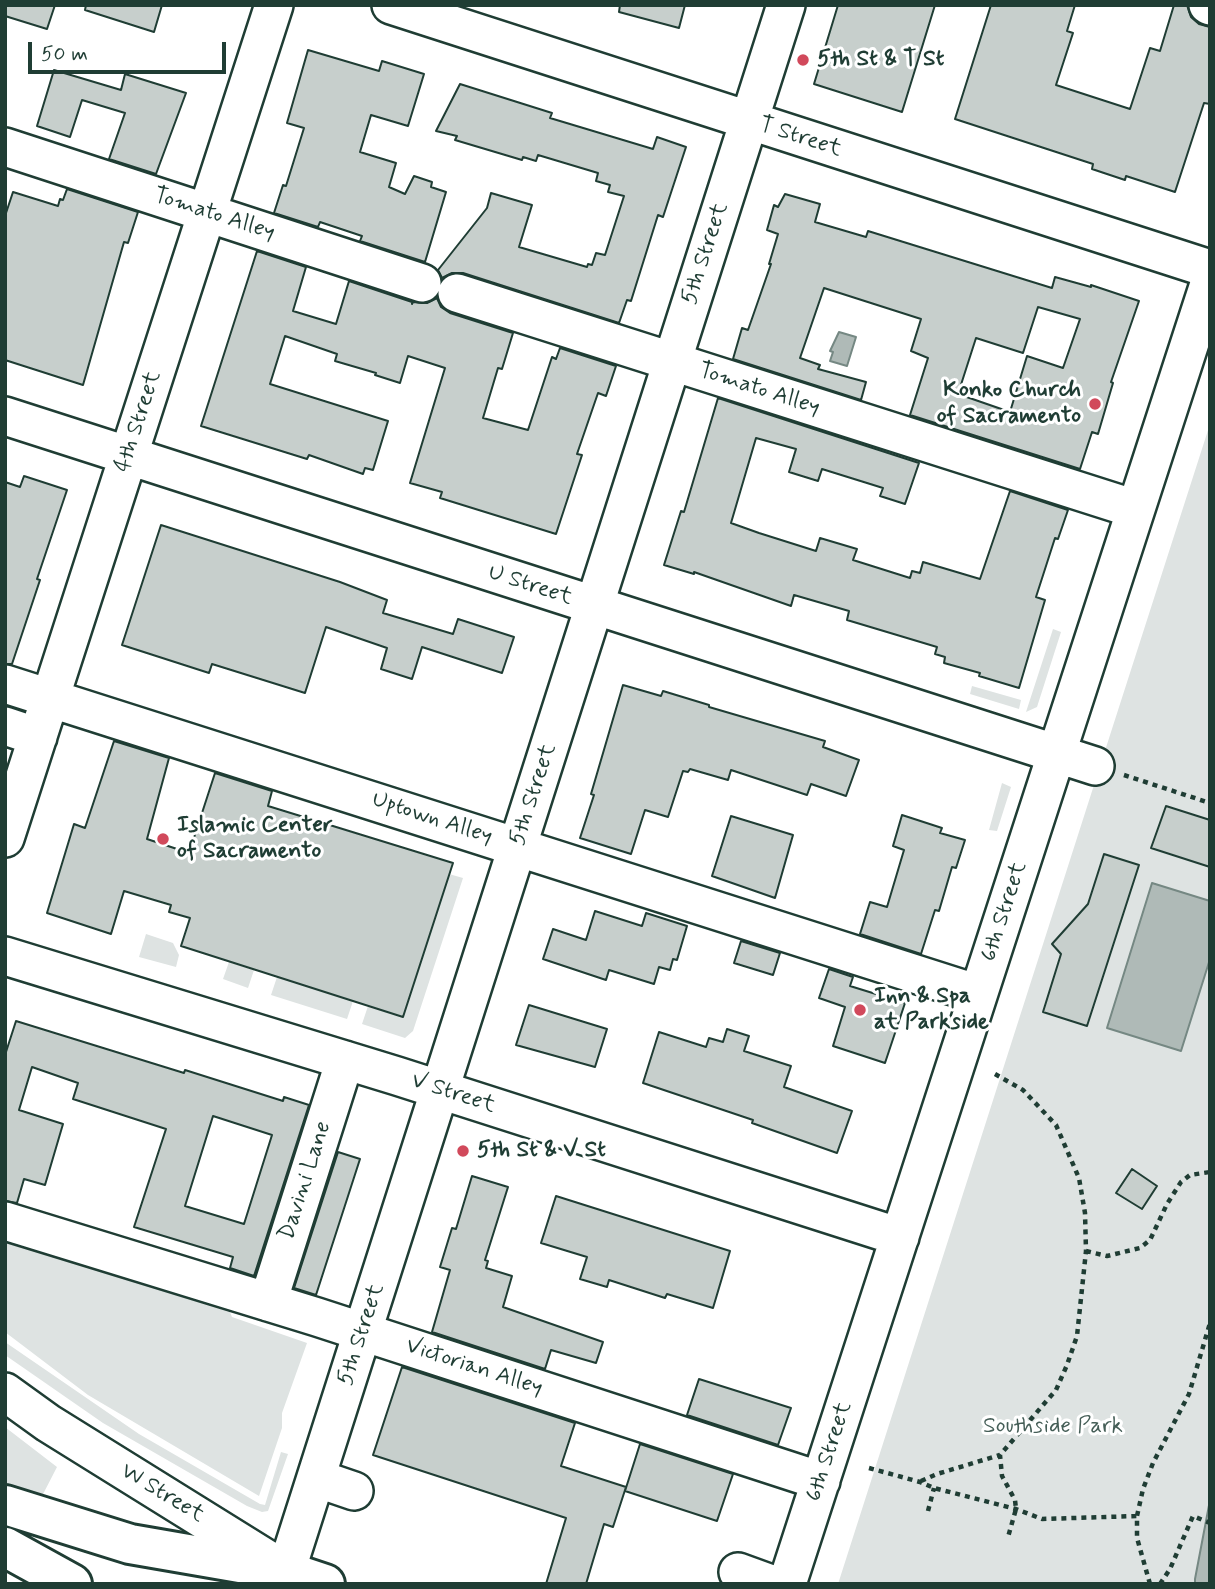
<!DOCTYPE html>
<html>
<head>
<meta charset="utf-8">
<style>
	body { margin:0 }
	#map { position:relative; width:1215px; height:1589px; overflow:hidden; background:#fff; font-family:Mynerve,sans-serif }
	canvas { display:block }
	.frame { position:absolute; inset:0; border:7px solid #1f3d34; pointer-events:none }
	.scale { position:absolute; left:28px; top:42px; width:198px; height:32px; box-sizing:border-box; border:4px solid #1f3d34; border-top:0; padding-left:9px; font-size:21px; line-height:24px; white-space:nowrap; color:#1f3d34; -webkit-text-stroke:5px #fff; paint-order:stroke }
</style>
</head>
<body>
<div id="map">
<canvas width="1215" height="1589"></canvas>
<div class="frame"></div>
<div class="scale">50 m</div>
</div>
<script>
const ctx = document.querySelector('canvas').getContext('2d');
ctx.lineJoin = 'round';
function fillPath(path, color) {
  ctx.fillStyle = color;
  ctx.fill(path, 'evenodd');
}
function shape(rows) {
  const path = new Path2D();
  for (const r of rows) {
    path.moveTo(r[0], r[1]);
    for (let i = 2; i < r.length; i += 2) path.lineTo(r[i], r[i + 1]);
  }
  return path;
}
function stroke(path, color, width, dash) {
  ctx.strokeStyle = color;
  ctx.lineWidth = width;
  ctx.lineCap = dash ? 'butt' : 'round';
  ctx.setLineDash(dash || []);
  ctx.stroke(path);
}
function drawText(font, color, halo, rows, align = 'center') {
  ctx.font = font + ' Mynerve,sans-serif';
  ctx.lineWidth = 6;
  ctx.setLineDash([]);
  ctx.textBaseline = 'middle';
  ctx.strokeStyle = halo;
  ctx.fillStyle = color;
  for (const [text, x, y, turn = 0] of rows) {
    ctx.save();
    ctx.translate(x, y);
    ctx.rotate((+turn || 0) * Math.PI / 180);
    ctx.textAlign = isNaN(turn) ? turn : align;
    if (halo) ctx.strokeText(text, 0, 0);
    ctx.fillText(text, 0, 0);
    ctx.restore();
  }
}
const green = shape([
	[1210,424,1210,1584,838,1584,1102,760],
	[1053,629,1061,632,1037,707,1026,712],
	[972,686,1021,700,1019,709,970,694],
	[1002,783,1011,787,997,831,989,830],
	[449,874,463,878,413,1031,405,1038,362,1024,368,1006,403,1017],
	[146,934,173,943,179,955,176,967,139,957],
	[229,962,254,970,248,988,223,979],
	[277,977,353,1001,347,1019,271,995],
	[5,1233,226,1303,232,1317,307,1343,282,1413,282,1428,259,1496,88,1395,5,1332],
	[5,1342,139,1434,260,1504,265,1505,281,1452,288,1454,268,1511,262,1512,247,1506,103,1423,5,1355],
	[5,1427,57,1467,40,1500,5,1484]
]);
const water = shape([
	[839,332,856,337,847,366,830,361,833,352,830,351,839,332],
	[1152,883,1210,901,1210,959,1181,1051,1107,1028,1152,883],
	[1210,1500,1210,1584,1195,1584,1195,1579,1210,1500]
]);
const building = shape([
	[5,5,55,5,47,29,5,16,5,5],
	[86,5,162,5,154,32,85,10,86,5],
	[620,5,685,5,679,28,619,12,620,5],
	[838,5,935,5,902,112,814,84,838,5],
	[991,5,1075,5,1067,31,1073,33,1056,85,1130,109,1150,48,1160,51,1174,5,1187,5,1191,17,1199,24,1210,27,1210,104,1204,103,1175,192,1126,176,1125,180,1092,169,1093,164,955,119,991,5],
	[308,50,379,71,382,61,424,74,408,126,371,115,360,152,396,163,389,187,405,194,414,176,432,182,431,187,446,192,425,262,360,241,362,236,320,222,318,227,274,213,283,185,286,186,304,128,287,123,308,50],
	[54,70,121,90,125,74,186,93,156,174,109,159,125,113,82,100,70,137,37,126,54,70],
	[460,84,552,113,550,118,653,149,657,137,686,147,663,217,658,215,631,301,627,300,619,323,463,273,452,273,442,278,438,270,487,208,491,193,532,205,519,247,587,267,588,264,592,265,596,253,605,255,624,196,608,192,610,185,596,181,598,173,538,155,536,161,523,157,522,160,455,140,457,136,436,131,460,84],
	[67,189,138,212,128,243,124,242,83,385,5,360,5,216,13,192,58,206,60,199,63,200,67,189],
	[785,194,820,204,815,222,866,237,868,231,1052,288,1055,277,1091,287,1091,285,1139,301,1111,382,1113,383,1098,434,1092,432,1080,469,910,415,928,358,911,351,921,319,824,288,800,358,820,365,818,369,866,382,861,400,733,359,742,328,748,330,771,264,769,264,778,234,767,230,774,205,778,207,785,194],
	[1038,307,1080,319,1063,368,1027,356,1010,412,958,394,976,338,1023,353,1038,307],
	[257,251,306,267,293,311,336,324,349,281,412,302,412,304,413,302,427,303,437,298,441,307,450,313,513,333,502,369,498,368,483,418,528,430,552,357,556,359,560,348,616,366,606,396,598,393,577,454,582,455,556,534,440,498,442,492,410,483,445,368,408,356,400,383,375,375,376,373,335,361,337,354,285,336,270,384,388,421,373,470,365,468,363,474,309,455,307,459,201,426,257,251],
	[718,398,919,463,905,504,880,496,883,488,822,469,818,481,789,472,796,449,756,438,731,523,759,533,816,551,820,538,857,549,853,560,910,578,912,571,920,573,923,562,980,579,1010,491,1068,510,1058,539,1055,538,1036,597,1045,600,1019,688,979,676,980,673,944,663,945,657,935,654,937,647,847,620,849,611,794,595,791,606,694,572,694,574,664,565,681,511,684,512,718,398],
	[24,476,67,490,37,579,40,580,12,664,5,664,5,482,20,487,24,476],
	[161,525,340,582,387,600,383,613,453,634,458,619,514,637,502,673,422,647,412,679,381,669,387,648,326,627,305,693,212,664,209,673,122,645,161,525],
	[623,685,661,696,663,691,709,705,709,707,825,741,823,747,859,760,846,796,811,784,807,795,731,770,728,780,690,769,688,772,683,771,668,817,645,810,631,854,580,838,594,795,591,794,623,685],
	[114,741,169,758,147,839,189,853,215,773,272,791,268,806,453,863,403,1017,181,946,190,918,169,912,171,905,124,891,111,934,47,913,74,824,85,828,114,741],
	[1166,806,1210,820,1210,867,1151,848,1166,806],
	[902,815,942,828,940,833,965,840,956,868,952,867,939,911,935,910,921,954,860,934,870,902,887,907,904,850,893,846,902,815],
	[731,816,793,835,775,898,712,876,731,816],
	[1104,854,1139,865,1087,1026,1043,1012,1061,954,1052,944,1088,904,1104,854],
	[595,911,642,926,646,913,687,926,677,960,673,959,670,970,659,967,654,984,609,970,606,980,543,959,553,929,586,940,595,911],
	[741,941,780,953,773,975,734,963,741,941],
	[829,969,853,977,850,986,905,1003,885,1063,833,1046,845,1007,819,998,829,969],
	[529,1005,607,1029,595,1067,516,1045,529,1005],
	[16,1021,184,1073,185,1070,283,1101,284,1097,309,1105,254,1276,230,1268,233,1257,134,1227,166,1129,73,1099,78,1083,32,1067,19,1110,63,1124,45,1185,24,1179,17,1203,5,1201,5,1055,16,1021],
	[213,1116,272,1135,244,1224,185,1206,213,1116],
	[727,1029,749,1036,744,1051,791,1066,784,1087,852,1111,837,1153,752,1123,753,1120,643,1083,659,1032,706,1047,709,1038,723,1042,727,1029],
	[338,1152,360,1159,316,1295,294,1288,338,1152],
	[1132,1169,1157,1186,1142,1209,1116,1193,1132,1169],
	[472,1176,508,1187,485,1260,488,1261,486,1268,512,1276,503,1307,603,1342,596,1363,551,1350,545,1369,432,1332,450,1270,440,1267,452,1228,456,1229,472,1176],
	[556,1196,730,1251,713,1308,667,1294,665,1298,609,1280,607,1287,580,1279,587,1257,541,1243,556,1196],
	[402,1367,575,1423,561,1466,626,1487,613,1527,604,1524,586,1584,546,1584,566,1518,373,1455,402,1367],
	[699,1379,791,1408,778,1445,687,1415,699,1379],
	[640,1444,733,1474,717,1521,625,1491,640,1444]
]);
const path = shape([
	[1124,775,1210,803],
	[995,1074,1023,1090,1056,1125,1079,1178,1085,1213,1086,1251,1077,1336,1067,1365,1056,1390,1000,1455,1002,1476,1015,1500,1016,1509,1008,1537],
	[1086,1251,1107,1256,1140,1248,1150,1240,1167,1204,1181,1182,1190,1175,1210,1172],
	[869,1468,920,1482,934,1488,1016,1509,1042,1519,1137,1516],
	[921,1481,937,1474,1000,1455],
	[928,1511,934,1488],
	[1150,1584,1137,1538,1137,1516,1143,1489,1153,1463,1189,1394,1210,1323],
	[1160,1584,1170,1569,1193,1516,1210,1523]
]);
const minor = shape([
	[391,5,1210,269],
	[1208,5,1210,6],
	[5,147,422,283],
	[457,293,1135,509],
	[5,416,1095,766],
	[5,684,978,994],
	[5,726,38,737],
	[5,838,274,5],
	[5,956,397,1076,900,1237],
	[5,1221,317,1317,821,1481],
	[268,1302,345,1060],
	[5,1392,48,1423,286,1571],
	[316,1478,354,1491],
	[738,1572,771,1584],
	[282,1584,786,5],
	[787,1584,1210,281]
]);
const major = shape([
	[286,1571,325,1584]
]);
const highway = shape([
	[5,1505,130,1544,286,1571],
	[5,1547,72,1584]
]);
const markers = [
	[803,60,7,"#d1495b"],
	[1095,404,7,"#d1495b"],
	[163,839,7,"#d1495b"],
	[860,1010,7,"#d1495b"],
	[463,1151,7,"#d1495b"]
];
const poiNames = [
	["5th St & T St",817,60],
	["Konko Church",1081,391,"right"],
	["of Sacramento",1081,417,"right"],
	["Islamic Center",177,826],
	["of Sacramento",177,852],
	["Inn & Spa",874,997],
	["at Parkside",874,1023],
	["5th St & V St",477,1151]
];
const streetNames = [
	["T Street",800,138,18],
	["Tomato Alley",214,215,18],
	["5th Street",706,254,-72],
	["Tomato Alley",759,390,18],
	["4th Street",139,422,-72],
	["U Street",530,586,18],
	["5th Street",534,795,-72],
	["Uptown Alley",432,819,18],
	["6th Street",1005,912,-72],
	["V Street",453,1094,18],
	["Davini Lane",306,1181,-72],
	["5th Street",362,1335,-72],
	["Victorian Alley",474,1368,18],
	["6th Street",830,1452,-72],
	["W Street",162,1494,31]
];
const parkNames = [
	["Southside Park",1053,1427]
];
fillPath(green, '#dee3e2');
fillPath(water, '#afbab7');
stroke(water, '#758883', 2);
fillPath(building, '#c7cfcc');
stroke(building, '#1f3d34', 2);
stroke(minor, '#1f3d34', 42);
stroke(major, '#1f3d34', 44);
stroke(highway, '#1f3d34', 44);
stroke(path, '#1f3d34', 4.5, [5, 5]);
stroke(minor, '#fff', 37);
stroke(major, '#fff', 38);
stroke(highway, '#fff', 38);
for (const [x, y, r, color] of markers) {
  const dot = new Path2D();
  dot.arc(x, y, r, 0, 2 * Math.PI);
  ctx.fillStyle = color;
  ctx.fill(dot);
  stroke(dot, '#fff', 2.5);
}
drawText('bold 23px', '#1f3d34', '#fff', poiNames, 'left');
drawText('23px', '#1f3d34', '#fff', streetNames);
drawText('23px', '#455e57', '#fff', parkNames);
</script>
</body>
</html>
